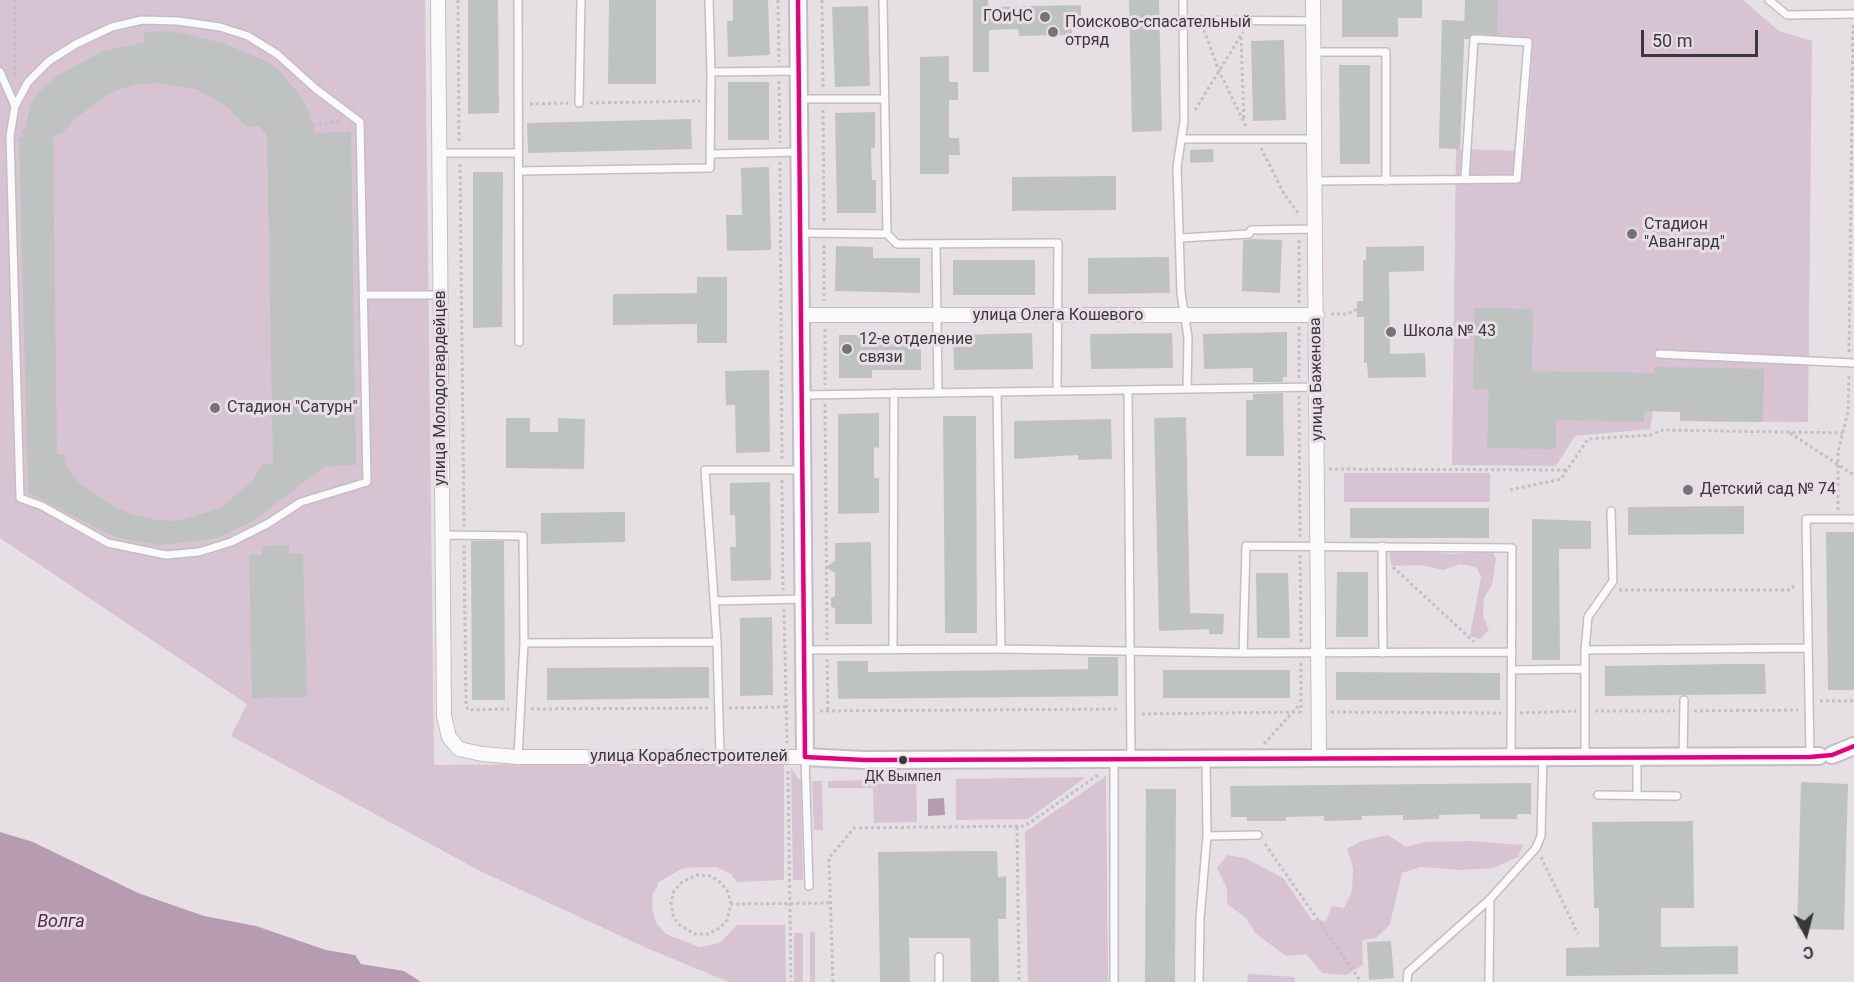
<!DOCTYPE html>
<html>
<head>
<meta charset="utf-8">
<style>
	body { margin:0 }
	#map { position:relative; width:1854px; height:982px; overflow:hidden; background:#e6e0e4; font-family:Roboto,sans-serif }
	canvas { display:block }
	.north { position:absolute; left:1776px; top:904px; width:60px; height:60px; -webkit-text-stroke:4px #e8dee5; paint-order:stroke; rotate:173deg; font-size:16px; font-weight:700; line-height:24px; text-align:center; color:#3b373a }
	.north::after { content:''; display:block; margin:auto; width:21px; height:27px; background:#3b373a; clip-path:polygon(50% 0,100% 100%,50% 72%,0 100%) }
	.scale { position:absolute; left:1641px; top:30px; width:117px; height:27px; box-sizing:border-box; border:3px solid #3b373a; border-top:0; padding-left:8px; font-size:18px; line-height:21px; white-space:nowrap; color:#3b373a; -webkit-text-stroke:4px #e8dee5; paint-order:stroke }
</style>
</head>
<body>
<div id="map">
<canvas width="1854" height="982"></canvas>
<div class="north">С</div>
<div class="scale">50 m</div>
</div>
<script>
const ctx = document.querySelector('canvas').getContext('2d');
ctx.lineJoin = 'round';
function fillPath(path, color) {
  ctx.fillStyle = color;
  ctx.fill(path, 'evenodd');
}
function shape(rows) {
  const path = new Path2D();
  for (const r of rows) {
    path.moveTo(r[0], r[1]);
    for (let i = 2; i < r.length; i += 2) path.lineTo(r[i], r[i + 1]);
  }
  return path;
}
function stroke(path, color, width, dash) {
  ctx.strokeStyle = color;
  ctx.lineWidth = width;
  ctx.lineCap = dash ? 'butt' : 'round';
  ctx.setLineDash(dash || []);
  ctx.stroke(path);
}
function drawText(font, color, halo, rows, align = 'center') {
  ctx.font = font + ' Roboto,sans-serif';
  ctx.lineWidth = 6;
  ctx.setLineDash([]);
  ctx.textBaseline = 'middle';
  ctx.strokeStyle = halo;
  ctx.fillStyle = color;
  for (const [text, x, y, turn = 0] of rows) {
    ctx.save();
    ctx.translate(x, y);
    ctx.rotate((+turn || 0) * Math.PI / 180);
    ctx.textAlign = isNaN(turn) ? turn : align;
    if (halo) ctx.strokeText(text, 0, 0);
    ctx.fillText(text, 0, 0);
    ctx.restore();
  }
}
const green = shape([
	[0,0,425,0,434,765,784,762,784,880,737,882,731,874,716,867,683,868,659,882,653,894,652,908,656,923,666,934,699,947,720,943,737,925,785,925,786,982,729,982,649,949,482,872,231,736,247,704,0,538],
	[1465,0,1743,0,1779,31,1812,41,1808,422,1680,421,1680,412,1653,411,1650,429,1575,436,1556,466,1452,465,1456,149,1439,148,1442,20,1464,21],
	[1464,39,1533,42,1525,151,1460,149],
	[1344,473,1490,473,1490,502,1344,502],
	[1400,550,1453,554,1492,551,1496,558,1492,585,1484,598,1483,616,1489,630,1480,639,1470,636,1481,577,1476,567,1460,564,1443,570,1421,565,1392,566,1389,553],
	[791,768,801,782,803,880,793,880],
	[1106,776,1108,982,1028,982,1025,832],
	[1086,777,1028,819,956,820,956,779],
	[916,779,917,822,874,823,873,788,828,788,828,781],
	[812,781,822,781,823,830,814,830],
	[1388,835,1406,847,1425,842,1472,841,1523,845,1518,857,1494,868,1460,870,1420,867,1402,873,1390,924,1376,938,1362,940,1363,965,1346,975,1322,973,1306,954,1286,956,1255,933,1246,918,1227,904,1227,889,1217,868,1227,855,1245,858,1283,878,1312,920,1326,921,1332,906,1344,908,1352,891,1353,868,1347,849,1361,841],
	[810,932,815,932,815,982,810,982],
	[794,933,803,933,803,982,794,982],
	[1248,974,1295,977,1295,982,1247,982]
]);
const water = shape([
	[944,798,945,815,928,816,928,799],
	[0,832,33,842,138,893,204,916,256,926,326,950,355,955,361,964,404,971,421,982,0,982]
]);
const building = shape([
	[468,0,498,0,499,113,468,114],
	[609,0,656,0,656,84,608,84],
	[733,0,768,0,770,55,728,57,727,21,733,21],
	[973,0,988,0,988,7,1081,5,1081,29,1072,29,1072,35,1019,36,1018,29,989,30,989,72,973,72],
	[1129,0,1159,0,1162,131,1132,132],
	[1342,0,1422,0,1422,18,1398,18,1398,37,1342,37],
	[1465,0,1498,0,1497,35,1474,33,1468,39,1464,39,1460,149,1439,148,1442,20,1465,21],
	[868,6,870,86,835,87,832,7],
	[173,31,226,44,263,60,277,69,297,91,307,107,315,133,351,132,356,465,325,466,253,521,218,538,161,545,122,539,104,532,28,492,19,137,23,137,31,104,41,90,57,76,101,52,144,42,144,32],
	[157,83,196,89,223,104,248,127,259,126,267,135,273,464,261,465,253,481,220,508,178,521,156,520,131,514,113,506,80,484,68,469,64,454,57,454,53,135,62,134,74,119,111,93,133,85],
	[1284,40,1286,120,1253,121,1251,41],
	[949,56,949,82,958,82,958,100,949,100,949,138,959,138,960,155,949,155,949,174,920,174,920,57],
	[1339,65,1370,65,1370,164,1340,164],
	[728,82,769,82,769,140,728,140],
	[875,112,875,148,871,148,872,180,876,180,876,213,837,213,835,113],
	[691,119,692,149,528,153,527,123],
	[1213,149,1214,162,1190,163,1190,150],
	[769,167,771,250,727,251,726,215,742,215,741,168],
	[473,172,503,172,502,327,473,328],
	[1116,176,1116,210,1012,211,1012,177],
	[1252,239,1282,240,1280,293,1242,291,1243,240],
	[836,246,873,247,873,258,920,258,920,293,835,291],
	[1424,246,1424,271,1389,272,1390,354,1425,353,1426,377,1368,378,1367,363,1364,363,1364,317,1357,317,1357,301,1363,301,1363,260,1366,260,1366,247],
	[1169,257,1170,293,1088,294,1088,258],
	[953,260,1035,260,1035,295,953,295],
	[697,277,727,277,727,343,697,343,697,324,613,325,613,294,697,293],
	[1475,308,1533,309,1532,371,1654,373,1654,367,1764,369,1763,422,1680,421,1681,412,1644,411,1644,422,1556,420,1556,449,1487,448,1489,389,1473,389],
	[1287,332,1287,377,1283,377,1283,382,1253,382,1253,368,1204,369,1203,334],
	[1032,333,1033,369,954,370,953,335],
	[1172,333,1173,368,1091,369,1090,334],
	[839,335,921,335,921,370,872,370,872,378,839,378],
	[769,370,770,452,736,453,735,405,726,405,725,371],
	[1283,393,1284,456,1246,456,1246,400,1253,400,1253,394],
	[879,413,879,448,874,447,874,478,879,478,879,513,838,514,838,414],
	[943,416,976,416,977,633,945,633],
	[1186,417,1190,613,1224,614,1223,634,1209,634,1209,629,1159,631,1154,418],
	[506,418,530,418,530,432,558,432,558,418,585,419,584,469,506,468],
	[1111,419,1112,459,1078,460,1078,455,1014,459,1014,421],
	[770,482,771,580,731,581,730,547,736,547,735,515,730,515,730,483],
	[1744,506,1744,534,1628,535,1628,507],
	[1350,508,1489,508,1489,538,1350,538],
	[625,512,625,542,541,544,541,513],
	[1532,519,1591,521,1591,549,1559,549,1560,660,1532,660],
	[1826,532,1854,532,1854,690,1828,690],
	[471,541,504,541,505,700,472,700],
	[871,542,872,624,835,624,835,609,831,606,831,598,835,596,835,573,826,567,835,561,835,543],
	[289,545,289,554,303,554,307,697,252,698,249,555,262,555,262,546],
	[1337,572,1368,572,1368,637,1336,637],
	[1256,573,1288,573,1290,638,1257,638],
	[772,617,773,695,740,696,740,618],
	[1088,657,1118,657,1118,696,838,699,837,661,868,661,868,672,1088,669],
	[1733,664,1765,664,1766,694,1605,696,1605,666],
	[709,667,709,698,547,700,547,668],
	[1163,670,1290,670,1290,698,1163,698],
	[1336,672,1500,673,1500,700,1336,700],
	[1801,782,1848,784,1844,930,1797,929],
	[1531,783,1531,814,1517,814,1517,819,1480,819,1480,814,1439,815,1439,819,1403,820,1403,815,1362,816,1362,820,1324,821,1324,816,1286,817,1286,821,1247,821,1247,817,1231,817,1230,786],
	[1146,789,1176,789,1175,982,1145,982],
	[1693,821,1694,908,1661,908,1661,947,1738,946,1738,974,1566,976,1566,948,1599,947,1599,908,1594,908,1592,822],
	[969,851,997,851,998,877,1006,876,1006,919,998,919,999,982,971,982,970,938,909,938,910,982,880,982,878,852],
	[1391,941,1394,978,1369,980,1367,942]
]);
const path = shape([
	[15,0,15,78],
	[458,0,459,142],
	[778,0,779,62],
	[822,0,823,88],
	[1204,30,1219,71,1247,128],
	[158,31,159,70],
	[1241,37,1244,121],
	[159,70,207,77,230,87,255,104,272,121,280,134,286,448,283,462,278,472,258,494,236,511,214,521,168,529,119,520,97,510,62,484,53,474,48,134,72,106,103,84,120,77,159,70],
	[779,81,780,143],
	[590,103,700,101],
	[530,104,568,103],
	[823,110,824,223],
	[1195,110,1243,32],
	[277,130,341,121],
	[22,132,48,134],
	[1261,148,1284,194,1299,214],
	[780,162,782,461],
	[460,164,464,526],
	[1299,240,1299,303],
	[824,245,824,301],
	[1331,314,1348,314,1357,309],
	[1299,327,1299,378],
	[825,329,825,385],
	[1849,352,1853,23],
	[1299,396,1300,537],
	[825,404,827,640],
	[1790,433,1854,475],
	[30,463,53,463],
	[1329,469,1567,470],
	[782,480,783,590],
	[1510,490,1561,479,1588,439,1650,435,1663,430,1843,433],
	[1838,510,1838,452,1848,412,1849,374],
	[464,545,466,705,468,710,509,709],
	[1300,555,1301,642],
	[1393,567,1474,642],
	[1619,590,1790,590,1796,584],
	[784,609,787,743],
	[827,659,828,711],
	[1301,663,1301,712],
	[1820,701,1854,701],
	[729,708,785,707],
	[531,709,710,708],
	[820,711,1119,709],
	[1595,711,1675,711],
	[1694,711,1798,710],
	[1331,712,1501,713],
	[1520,713,1576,711],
	[1142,714,1303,712],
	[1264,744,1300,704],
	[788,771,791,982],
	[1017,827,1019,982],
	[1265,844,1361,982],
	[1541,857,1578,934],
	[731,904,728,892,720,882,711,876,697,875,682,882,674,891,671,902,673,915,678,924,695,934,708,934,720,928,727,920,731,904,831,903],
	[833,982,829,858,854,828,1025,826,1098,775]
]);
const service = shape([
	[518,0,519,342],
	[709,0,711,72],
	[883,0,887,234],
	[1183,0,1184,121,1177,167,1181,293,1188,337,1187,389],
	[1769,0,1787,15,1854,14],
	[142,20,178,21,220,27,248,36,277,54,316,89,360,122,367,482,301,502,267,524,231,542,199,552,166,555,108,543,42,506,20,498,10,136,15,106,28,82,49,61,76,44,112,27,142,20],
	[1183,20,1313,21],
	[1313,52,1386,52,1386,181],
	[0,72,15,106],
	[798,99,885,99],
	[579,103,581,0],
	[1181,139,1314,139],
	[439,153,518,153],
	[710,154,799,152],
	[519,171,710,168,711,72,798,71],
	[1315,181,1517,179,1528,42,1474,39,1465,178],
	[802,233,887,234,897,244,1058,243,1057,391],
	[1181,238,1249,234,1251,230,1315,229],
	[936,244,938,393],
	[364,295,440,295],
	[1659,354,1854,363],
	[1128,390,1131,759],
	[997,392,1001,649],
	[801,395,1317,387],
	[441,535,523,536,524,643,518,757],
	[1382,546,1383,653],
	[714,601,803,599],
	[524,643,717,642],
	[893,649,894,393],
	[804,650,1001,649,1243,653,1512,652],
	[1585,650,1588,617,1613,581,1611,511],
	[1243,653,1246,546,1512,548,1511,757],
	[1512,670,1585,669],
	[720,756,717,642,705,470,802,470],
	[1683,756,1684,700],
	[1810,756,1806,519,1854,519],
	[805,757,809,886],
	[1585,757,1585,650,1808,648],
	[1114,760,1114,982],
	[1598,795,1677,796],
	[1637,795,1637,756],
	[1207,836,1258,835],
	[939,957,939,982],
	[1199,982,1200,918,1207,836,1206,760],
	[1407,982,1408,972,1490,899,1536,848,1541,836,1543,757],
	[1489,982,1490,899]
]);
const minor = shape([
	[438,0,444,716,449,737,459,749,482,754,518,757,805,757],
	[1313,0,1319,758],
	[800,315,1317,315]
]);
const tertiary = shape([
	[798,0,805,757,864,760,1819,756],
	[1832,755,1854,746]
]);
const bus1 = shape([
	[798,0,805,757,864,760,1810,757,1832,755,1854,746]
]);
const markers = [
	[1045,17,6,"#777276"],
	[1053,32,6,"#777276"],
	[1632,234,6,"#777276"],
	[1391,332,6,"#777276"],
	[847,349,6,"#777276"],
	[215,408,6,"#777276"],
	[1688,490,6,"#777276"],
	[903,760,5,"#3b373a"]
];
const busNames = [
	["ДК Вымпел",903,777]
];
const poiNames = [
	["ГОиЧС",1033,17,"right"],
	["Поисково-спасательный",1065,23],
	["отряд",1065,41],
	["Стадион",1644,225],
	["\"Авангард\"",1644,243],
	["Школа № 43",1403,332],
	["12-е отделение",859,340],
	["связи",859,358],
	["Стадион \"Сатурн\"",227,408],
	["Детский сад № 74",1700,490]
];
const streetNames = [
	["улица Олега Кошевого",1058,316],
	["улица Баженова",1317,379,-91],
	["улица Молодогвардейцев",441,388,-90],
	["улица Кораблестроителей",689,757]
];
const waterNames = [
	["Волга",61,922]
];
fillPath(green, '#d7c3d2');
fillPath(water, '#b79bb0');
fillPath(building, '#bec3c1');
stroke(service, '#c3bec2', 10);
stroke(minor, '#c3bec2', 16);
stroke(tertiary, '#c3bec2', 20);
stroke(path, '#c2c0c1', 3, [3, 3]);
stroke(service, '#fbfafb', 7);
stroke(minor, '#fbfafb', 14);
stroke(tertiary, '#fbfafb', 16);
stroke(bus1, '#e5007d', 4.5);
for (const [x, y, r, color] of markers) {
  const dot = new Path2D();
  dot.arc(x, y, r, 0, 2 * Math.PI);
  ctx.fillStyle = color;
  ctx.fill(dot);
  stroke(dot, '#e8dee5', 2);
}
drawText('14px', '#3b373a', '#e8dee5', busNames);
drawText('16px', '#3b373a', '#e8dee5', poiNames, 'left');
drawText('16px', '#3b373a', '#e8dee5', streetNames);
drawText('italic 18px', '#57274e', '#e8dee5', waterNames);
</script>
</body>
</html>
